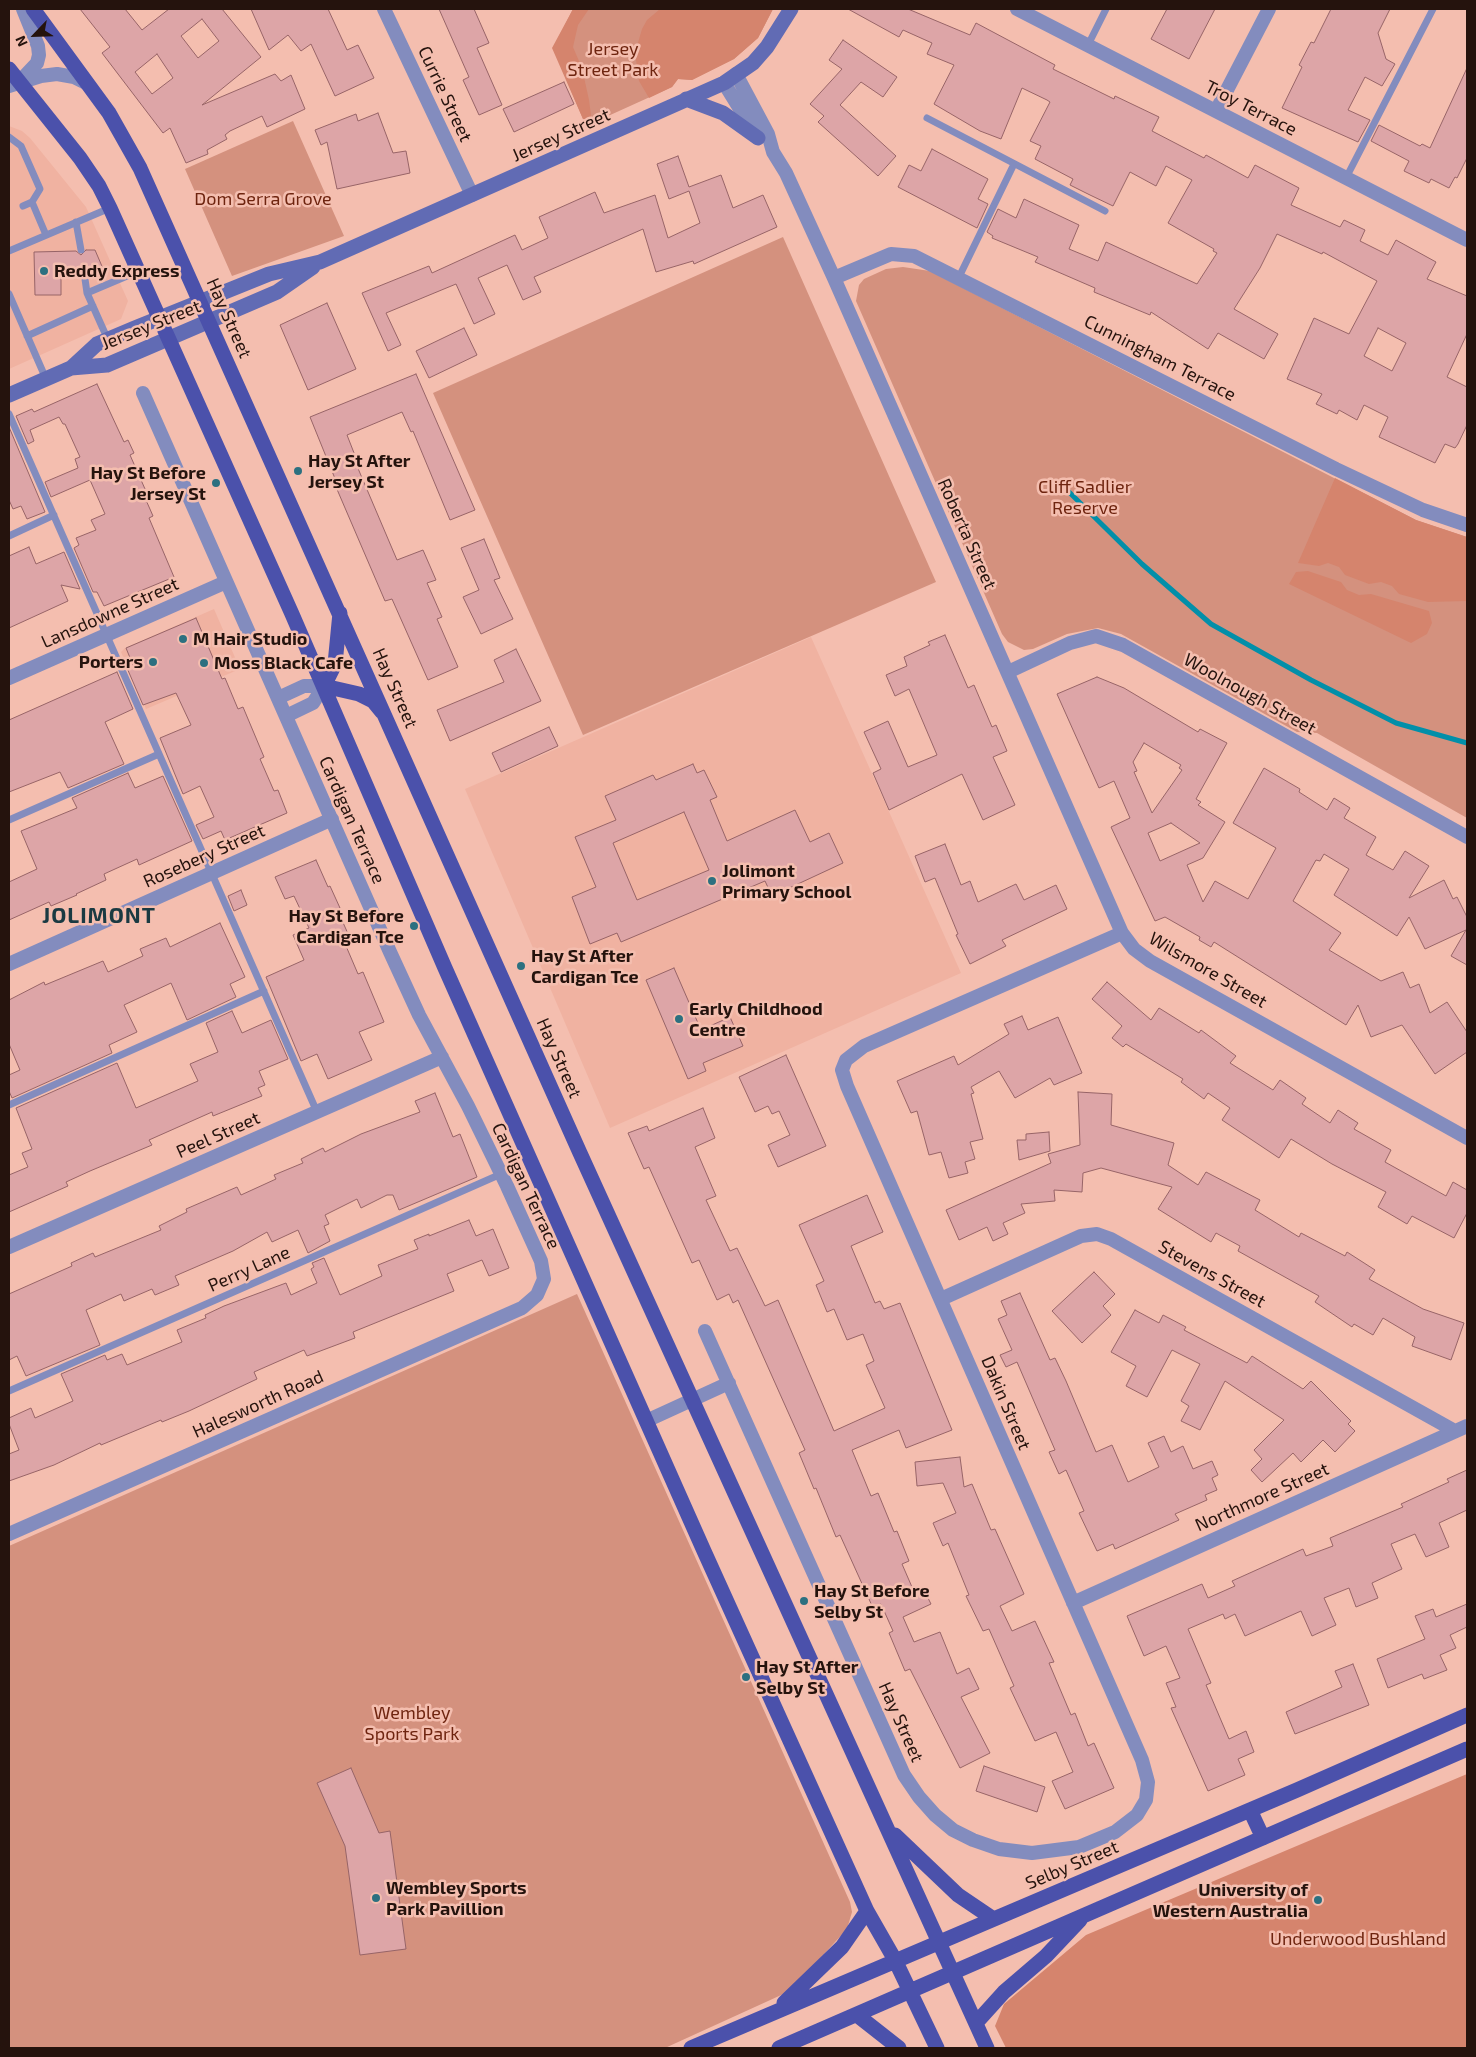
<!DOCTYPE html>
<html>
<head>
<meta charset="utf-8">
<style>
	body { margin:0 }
	#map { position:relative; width:1476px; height:2057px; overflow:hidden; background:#f4beaf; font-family:"Exo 2",sans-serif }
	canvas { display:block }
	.frame { position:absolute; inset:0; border:10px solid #25130d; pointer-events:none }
	.north { position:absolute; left:10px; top:10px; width:50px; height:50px; -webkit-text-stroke:4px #f4beaf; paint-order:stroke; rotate:246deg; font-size:14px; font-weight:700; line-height:20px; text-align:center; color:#25130d }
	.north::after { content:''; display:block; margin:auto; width:18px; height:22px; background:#25130d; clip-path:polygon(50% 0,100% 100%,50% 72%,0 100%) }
</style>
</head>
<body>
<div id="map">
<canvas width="1476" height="2057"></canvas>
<div class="frame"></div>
<div class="north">N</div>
</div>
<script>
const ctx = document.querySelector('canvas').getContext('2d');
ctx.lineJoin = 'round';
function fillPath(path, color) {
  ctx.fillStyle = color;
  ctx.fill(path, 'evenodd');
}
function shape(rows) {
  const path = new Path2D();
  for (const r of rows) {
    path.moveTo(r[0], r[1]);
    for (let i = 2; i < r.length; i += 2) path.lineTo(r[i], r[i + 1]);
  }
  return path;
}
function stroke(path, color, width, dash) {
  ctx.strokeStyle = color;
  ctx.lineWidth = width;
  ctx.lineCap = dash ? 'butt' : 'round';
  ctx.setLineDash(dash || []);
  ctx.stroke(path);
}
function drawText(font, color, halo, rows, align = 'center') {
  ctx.font = font + ' "Exo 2",sans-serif';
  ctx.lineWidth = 5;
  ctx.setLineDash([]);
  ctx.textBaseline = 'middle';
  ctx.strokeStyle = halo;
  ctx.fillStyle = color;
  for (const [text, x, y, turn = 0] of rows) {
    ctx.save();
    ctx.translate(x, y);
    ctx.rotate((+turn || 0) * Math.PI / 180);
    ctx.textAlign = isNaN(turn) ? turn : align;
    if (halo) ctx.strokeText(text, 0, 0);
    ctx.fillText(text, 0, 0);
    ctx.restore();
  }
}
const built = shape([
	[9,126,22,131,30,138,86,207,128,301,121,319,9,369],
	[214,609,240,669,146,709,121,652,125,648],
	[811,637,961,973,610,1128,465,789]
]);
const green = shape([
	[573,9,773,9,758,38,734,59,692,80,678,79,672,87,586,126,553,48],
	[293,121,344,236,232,276,185,169],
	[783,237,936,582,583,735,433,393],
	[903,267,930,271,1416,520,1467,537,1467,818,1317,733,1297,732,1121,634,1098,628,1067,634,1033,649,1024,650,1008,642,1002,634,856,301,859,285,864,279,886,269],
	[577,1294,850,1902,852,1912,847,1929,790,1991,665,2048,9,2048,9,1546]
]);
const forest = shape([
	[573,9,591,9,589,9,578,25,573,47,582,68,589,100,592,123,586,126,552,48],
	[660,9,773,9,758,38,734,59,692,80,678,79,672,87,649,98,639,81,635,53,642,29,647,20],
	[1335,478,1416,520,1467,537,1467,601,1428,602,1399,594,1392,586,1381,582,1369,584,1345,575,1339,567,1328,563,1319,566,1298,563],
	[1308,571,1341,582,1347,590,1359,595,1371,594,1429,611,1432,623,1427,634,1411,643,1289,584,1296,572],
	[1467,1774,1467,2048,1006,2048,995,2026,1004,2004,1086,1935]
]);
const stream = shape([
	[1067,490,1142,564,1211,624,1311,680,1396,723,1467,743]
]);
const building = shape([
	[80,9,125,9,142,30,169,9,222,9,261,57,202,105,275,74,281,81,291,75,305,109,267,127,262,116,230,131,225,135,227,139,207,150,208,154,186,163,170,128,163,133,102,53,110,47,80,9],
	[202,19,219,41,198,58,181,36,202,19],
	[157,54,173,78,152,94,135,72,157,54],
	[251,9,328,9,347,50,358,45,374,78,335,96,311,44,301,51,288,35,269,50,251,9],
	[439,9,474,9,489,43,477,48,502,105,479,115,463,80,469,77,439,9],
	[848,9,908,9,970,35,976,23,1055,65,1053,69,1114,99,1115,96,1159,117,1152,131,1204,158,1206,155,1248,178,1255,165,1299,188,1291,205,1340,227,1344,220,1365,230,1360,241,1388,255,1396,240,1436,262,1427,279,1467,296,1467,334,1447,377,1467,387,1467,425,1458,444,1455,448,1445,444,1435,463,1379,437,1388,417,1364,405,1357,420,1339,410,1337,414,1316,404,1322,394,1287,379,1314,318,1349,334,1377,281,1323,252,1322,254,1277,234,1260,268,1234,309,1278,334,1264,359,1218,333,1208,349,1151,312,1150,315,1094,292,1095,288,1035,262,1038,257,992,238,993,236,987,232,998,209,1016,218,1024,199,1079,225,1069,249,1098,261,1106,242,1197,284,1217,253,1213,251,1214,249,1168,223,1192,180,1166,166,1156,186,1130,172,1113,206,1090,195,1070,185,1073,179,1035,159,1041,146,1030,141,1050,102,1047,100,1022,88,1001,139,980,131,934,104,954,65,927,54,932,43,903,30,899,37,848,9],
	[1378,328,1406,343,1392,371,1364,356,1378,328],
	[1167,9,1215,9,1189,59,1151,39,1167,9],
	[1331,9,1390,9,1378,33,1386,59,1395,64,1382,86,1365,77,1348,110,1370,120,1358,142,1282,108,1302,67,1299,65,1311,42,1314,43,1331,9],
	[843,40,897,77,883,97,861,82,840,105,896,156,878,176,818,122,824,116,810,104,842,69,829,60,843,40],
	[1467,68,1467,158,1457,178,1455,177,1449,188,1431,179,1429,183,1404,171,1409,161,1371,141,1379,125,1420,146,1422,144,1430,148,1467,68],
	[564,82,574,104,514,132,503,109,564,82],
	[378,113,393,153,406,151,410,173,337,189,327,142,321,145,315,130,356,114,358,121,378,113],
	[932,149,988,179,978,199,988,204,977,228,898,187,909,165,921,171,932,149],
	[678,156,689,187,721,175,733,208,763,195,777,227,694,264,693,261,656,272,643,229,534,277,541,292,523,300,507,265,478,278,495,314,474,324,456,284,386,313,401,345,388,351,362,293,429,266,432,273,515,235,522,250,548,238,539,217,595,192,604,213,655,195,668,238,700,223,689,191,669,199,657,164,678,156],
	[86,250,95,250,104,271,89,271,84,267,79,272,61,272,61,295,35,295,34,252,76,251,81,255,86,250],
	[327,303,356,369,308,390,280,325,327,303],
	[464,328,477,355,429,378,416,351,464,328],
	[416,374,475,510,450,520,413,431,411,432,402,412,347,435,356,458,354,459,397,560,423,550,436,580,427,583,442,617,437,619,458,667,428,680,392,599,385,601,336,487,338,486,310,417,416,374],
	[97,384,124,442,128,440,134,453,130,455,145,489,142,491,153,516,149,518,174,577,104,606,97,592,93,592,74,548,79,545,76,538,96,530,91,520,105,514,90,480,51,497,45,482,78,468,75,459,80,457,65,424,63,424,59,417,30,430,34,441,28,444,16,416,32,409,34,412,97,384],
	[9,427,45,512,27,519,21,506,13,509,9,500,9,427],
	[484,539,500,578,494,580,513,619,481,634,463,597,479,590,461,548,484,539],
	[29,547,36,564,64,552,80,589,61,585,68,601,9,628,9,556,29,547],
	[196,618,222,679,225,678,238,709,243,707,264,757,260,759,274,791,278,790,287,813,225,840,221,831,203,839,196,825,214,817,200,786,183,794,160,738,191,725,176,693,143,705,127,668,133,665,126,648,196,618],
	[945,635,968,688,974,685,992,727,996,725,1007,751,993,757,1015,805,983,820,962,774,889,810,873,773,881,769,864,732,888,721,908,767,937,755,909,689,895,696,886,675,907,666,904,657,930,645,928,642,945,635],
	[516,649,541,701,450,741,437,710,504,682,494,660,516,649],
	[117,672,133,709,105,722,124,764,68,788,60,772,9,792,9,720,117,672],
	[1097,677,1124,688,1198,732,1200,729,1227,743,1196,799,1201,802,1198,805,1225,822,1203,858,1187,865,1203,902,1215,881,1248,899,1276,848,1233,823,1264,768,1300,789,1299,792,1327,810,1334,798,1350,808,1344,818,1376,837,1366,855,1393,870,1405,851,1429,866,1409,898,1444,880,1453,899,1457,897,1467,917,1467,965,1451,956,1466,930,1425,949,1409,917,1397,936,1334,895,1349,869,1324,854,1320,861,1316,860,1293,901,1341,933,1329,950,1381,981,1403,972,1410,988,1419,984,1430,1013,1447,1002,1467,1032,1467,1052,1435,1074,1402,1025,1371,1037,1358,1005,1346,1025,1214,942,1211,947,1199,940,1200,937,1165,917,1155,921,1111,827,1130,818,1114,781,1099,788,1057,694,1097,677],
	[1144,743,1181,765,1179,768,1182,770,1152,813,1134,772,1137,771,1133,762,1144,743],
	[1171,823,1200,843,1160,861,1148,833,1171,823],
	[549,727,558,746,501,772,492,753,549,727],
	[693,764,697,773,704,770,717,797,710,800,727,841,795,810,810,842,829,833,843,863,772,896,765,881,621,942,617,933,590,944,572,897,596,887,575,837,616,820,605,796,653,775,656,780,693,764],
	[684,812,709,870,637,900,613,843,684,812],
	[128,773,135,788,163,776,192,841,139,865,137,859,104,874,106,880,76,894,77,895,51,906,49,902,9,920,9,882,37,869,21,831,77,808,72,798,128,773],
	[945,844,961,885,970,881,978,902,1016,884,1024,900,1056,885,1067,909,1002,940,1006,946,970,964,956,935,958,934,935,878,925,882,915,856,945,844],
	[316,860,328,887,330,886,340,908,337,909,349,936,343,939,358,974,363,972,384,1022,359,1032,372,1060,328,1079,317,1054,301,1061,266,977,304,960,293,935,309,928,294,896,285,899,275,877,316,860],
	[241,890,247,905,234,911,228,896,241,890],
	[220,923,245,977,230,984,236,997,187,1020,171,983,124,1005,137,1032,109,1045,112,1053,12,1098,9,1091,9,1075,20,1070,9,1044,9,1000,44,982,45,985,103,961,108,972,143,956,140,949,166,938,170,947,220,923],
	[674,968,701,1030,730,1017,743,1046,703,1063,706,1071,688,1079,646,980,674,968],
	[1107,982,1151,1020,1159,1008,1199,1033,1201,1030,1236,1056,1230,1063,1273,1090,1280,1080,1306,1098,1302,1104,1330,1123,1338,1110,1358,1123,1354,1129,1391,1150,1385,1162,1446,1196,1453,1182,1467,1190,1467,1213,1454,1238,1412,1216,1407,1224,1378,1207,1386,1192,1332,1164,1291,1139,1279,1158,1222,1120,1230,1108,1208,1093,1204,1099,1181,1082,1183,1079,1126,1044,1123,1047,1112,1038,1122,1026,1092,999,1107,982],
	[232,1011,242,1033,271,1020,288,1059,259,1071,265,1085,258,1088,262,1096,213,1116,212,1112,149,1140,152,1145,90,1171,66,1182,68,1186,9,1212,9,1175,28,1167,22,1153,32,1149,16,1108,117,1063,136,1108,198,1081,190,1064,218,1052,206,1023,232,1011],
	[1022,1016,1028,1030,1058,1017,1082,1073,1054,1085,1050,1078,1015,1098,999,1071,971,1087,974,1093,971,1094,983,1139,970,1142,975,1159,965,1162,968,1173,949,1178,941,1152,929,1155,917,1111,911,1113,897,1081,954,1056,958,1065,1009,1034,1004,1024,1022,1016],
	[786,1055,826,1146,778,1167,768,1145,790,1135,779,1111,772,1114,768,1106,755,1112,739,1077,786,1055],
	[1078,1092,1112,1094,1111,1125,1174,1143,1168,1165,1198,1185,1206,1172,1260,1200,1255,1210,1299,1237,1301,1233,1345,1256,1347,1252,1375,1270,1369,1279,1423,1309,1464,1323,1451,1360,1412,1346,1415,1337,1383,1318,1373,1335,1354,1324,1352,1327,1315,1302,1319,1296,1238,1251,1240,1246,1216,1233,1211,1242,1158,1209,1172,1187,1101,1168,1083,1173,1082,1192,1054,1190,1055,1201,1021,1204,1025,1213,1003,1223,1008,1234,993,1241,987,1227,959,1240,946,1210,1051,1163,1048,1154,1080,1145,1078,1092],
	[435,1093,453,1137,460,1134,477,1177,399,1210,393,1195,387,1195,361,1208,357,1199,325,1215,329,1224,324,1226,330,1241,308,1253,298,1230,272,1242,267,1232,233,1251,175,1276,179,1285,155,1295,152,1289,124,1301,121,1294,86,1310,100,1345,26,1376,17,1356,9,1360,9,1294,72,1266,71,1263,93,1253,95,1257,161,1230,159,1226,187,1212,186,1209,237,1187,241,1195,276,1179,274,1175,303,1163,301,1159,323,1148,325,1152,361,1134,420,1112,415,1101,435,1093],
	[703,1108,715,1138,695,1147,716,1196,706,1200,730,1251,737,1248,765,1306,778,1300,834,1431,885,1408,866,1365,874,1361,863,1334,847,1340,834,1309,827,1312,816,1285,824,1281,799,1225,867,1195,883,1232,851,1246,875,1303,880,1301,884,1309,900,1303,952,1430,906,1448,899,1430,852,1450,871,1496,878,1493,894,1532,897,1531,909,1561,902,1564,915,1594,924,1590,931,1604,903,1617,914,1642,940,1632,957,1674,969,1668,979,1689,961,1697,990,1753,960,1768,910,1669,905,1671,889,1633,893,1631,881,1604,873,1608,840,1535,836,1537,816,1488,814,1489,799,1453,805,1450,738,1300,733,1303,729,1294,717,1300,699,1260,692,1263,649,1167,644,1169,628,1133,647,1126,649,1131,703,1108],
	[1049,1132,1050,1151,1019,1160,1017,1140,1026,1140,1026,1134,1049,1132],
	[469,1220,476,1236,493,1229,509,1268,489,1276,482,1260,447,1274,454,1291,353,1332,355,1338,307,1356,304,1350,254,1372,257,1379,189,1411,162,1422,161,1420,101,1445,100,1443,54,1465,9,1481,9,1454,19,1450,9,1424,9,1418,31,1408,35,1418,73,1401,61,1374,105,1355,107,1360,122,1354,127,1365,182,1342,177,1330,206,1318,205,1315,224,1306,286,1283,291,1295,317,1283,311,1269,314,1267,312,1263,324,1258,340,1295,382,1276,378,1265,418,1249,414,1240,429,1234,429,1236,469,1220],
	[1094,1272,1115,1294,1103,1306,1111,1315,1082,1343,1052,1311,1094,1272],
	[1020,1293,1050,1360,1055,1358,1066,1381,1096,1452,1112,1445,1128,1482,1159,1467,1148,1443,1164,1436,1171,1452,1183,1446,1193,1469,1212,1461,1218,1475,1212,1478,1217,1490,1205,1495,1207,1500,1175,1514,1179,1520,1115,1549,1113,1544,1097,1551,1079,1513,1084,1511,1066,1470,1059,1474,1049,1452,1055,1450,1017,1362,1006,1367,1000,1355,1012,1350,998,1319,1007,1315,1001,1301,1020,1293],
	[1135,1310,1159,1323,1163,1315,1186,1327,1184,1330,1247,1363,1252,1356,1303,1389,1311,1381,1351,1421,1348,1424,1355,1431,1335,1452,1323,1440,1301,1462,1293,1453,1262,1482,1251,1470,1262,1459,1254,1450,1284,1420,1225,1381,1200,1430,1181,1421,1189,1406,1181,1401,1200,1364,1172,1350,1147,1397,1126,1386,1136,1366,1111,1352,1135,1310],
	[960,1457,964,1487,972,1484,991,1530,995,1529,1024,1594,1000,1606,1012,1631,1035,1621,1054,1662,1049,1663,1071,1715,1075,1713,1088,1746,1094,1743,1114,1788,1065,1809,1052,1781,1073,1772,1056,1732,1035,1741,1010,1688,1014,1686,989,1629,983,1631,966,1596,969,1595,948,1543,943,1546,933,1523,956,1513,943,1483,917,1486,915,1462,960,1457],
	[1467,1470,1467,1510,1439,1523,1449,1547,1426,1557,1415,1534,1391,1544,1402,1569,1372,1583,1378,1598,1356,1607,1349,1588,1324,1598,1336,1625,1312,1636,1301,1611,1245,1636,1235,1614,1225,1619,1223,1614,1188,1629,1211,1683,1206,1685,1229,1739,1246,1731,1254,1752,1238,1759,1245,1775,1208,1791,1171,1708,1176,1707,1166,1683,1180,1678,1166,1646,1144,1656,1127,1616,1202,1584,1208,1598,1235,1586,1232,1581,1303,1549,1306,1556,1333,1546,1330,1538,1403,1507,1401,1504,1449,1482,1447,1479,1467,1470],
	[1467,1604,1467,1627,1450,1635,1456,1648,1440,1655,1447,1670,1424,1679,1422,1674,1388,1688,1377,1659,1425,1639,1415,1616,1433,1609,1436,1617,1467,1604],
	[1353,1664,1369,1705,1295,1734,1286,1712,1342,1687,1335,1671,1353,1664],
	[984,1766,1045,1787,1037,1812,976,1791,984,1766],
	[351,1768,379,1833,390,1831,406,1949,360,1955,345,1846,317,1783,351,1768]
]);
const lane = shape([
	[1088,45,1106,9],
	[927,118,1105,211],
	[9,137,21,146,40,189,32,202],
	[1346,178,1433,9],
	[23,206,32,202,46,235],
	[76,222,81,250],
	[9,251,110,208],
	[84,272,87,293,108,340],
	[959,277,1014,164],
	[87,293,139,271],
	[9,294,46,379],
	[27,336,93,306],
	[9,414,317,1112],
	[9,536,54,515],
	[9,820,159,754],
	[9,1105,264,991],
	[9,1391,501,1174]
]);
const street = shape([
	[384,9,472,195],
	[1017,9,1467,240],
	[736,74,768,134,773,152,786,173,834,278,1122,933,1134,949,1150,961,1467,1138],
	[19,82,37,63,39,55,38,46,23,9],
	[724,83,758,138],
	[9,86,41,76,57,74,74,77,88,84],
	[1216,111,1269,9],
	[834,278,891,254,914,256,1336,469,1423,510,1467,525],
	[1008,672,1070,643,1096,636,1123,645,1467,837],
	[9,678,226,582],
	[278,698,304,686,324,686],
	[286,716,313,703,324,686],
	[9,964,332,819],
	[9,1247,442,1057],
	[941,1299,1081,1236,1097,1234,1111,1239,1455,1431],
	[705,1331,904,1775,919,1797,935,1815,953,1830,973,1840,999,1849,1032,1853,1079,1847,1115,1832,1137,1815,1146,1800,1148,1782,1142,1760,847,1086,842,1070,846,1060,864,1046,1122,933],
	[646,1421,729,1383],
	[9,1534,522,1308,537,1295,544,1279,541,1261,507,1186,468,1106,419,1015,390,952,143,393],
	[1073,1603,1467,1426]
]);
const secondary = shape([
	[686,99,723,113,758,138],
	[71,368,107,365,277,292,313,267],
	[9,395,71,368,97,344,135,328,269,274,320,262,724,83,753,63,767,47,791,9]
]);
const primary = shape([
	[33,9,109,113,140,168,580,1153,987,2048],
	[9,69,80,158,99,186,110,208,292,614,445,968,704,1551,867,1911,895,1960,937,2048],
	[324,686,335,664,340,613],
	[324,686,359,694,373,701,382,712],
	[1250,1810,1263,1838],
	[895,1835,958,1895,992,1918],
	[784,2003,842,1947,867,1911],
	[857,2015,899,2048],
	[976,2023,1004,1992,1046,1956,1080,1920],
	[691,2048,1297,1790,1467,1715],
	[779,2048,1467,1749]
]);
const markers = [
	[44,271,5,"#2c7080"],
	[298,471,5,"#2c7080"],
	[216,483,5,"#2c7080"],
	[183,639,5,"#2c7080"],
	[153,662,5,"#2c7080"],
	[204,663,5,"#2c7080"],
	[712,881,5,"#2c7080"],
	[414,926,5,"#2c7080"],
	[521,966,5,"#2c7080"],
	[679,1019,5,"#2c7080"],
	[804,1601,5,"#2c7080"],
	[746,1677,5,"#2c7080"],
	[376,1898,5,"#2c7080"],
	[1318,1900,5,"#2c7080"]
];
const parkNames = [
	["Jersey",613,49],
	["Street Park",613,70],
	["Dom Serra Grove",263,199],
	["Cliff Sadlier",1085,487],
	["Reserve",1085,508],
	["Wembley",412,1713],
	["Sports Park",412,1734],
	["Underwood Bushland",1358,1939]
];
const streetNames = [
	["Currie Street",445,94,65],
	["Troy Terrace",1251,108,27],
	["Jersey Street",561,135,-24],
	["Hay Street",229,318,66],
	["Jersey Street",151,325,-22],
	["Cunningham Terrace",1160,358,27],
	["Roberta Street",967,534,66],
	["Lansdowne Street",110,613,-24],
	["Hay Street",395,688,66],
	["Woolnough Street",1250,694,29],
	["Cardigan Terrace",352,820,66],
	["Rosebery Street",204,856,-24],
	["Wilsmore Street",1208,970,30],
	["Hay Street",559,1058,66],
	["Peel Street",218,1135,-24],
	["Cardigan Terrace",526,1186,65],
	["Perry Lane",249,1269,-24],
	["Stevens Street",1212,1274,29],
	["Dakin Street",1006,1403,67],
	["Halesworth Road",258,1404,-24],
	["Northmore Street",1262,1497,-24],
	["Hay Street",901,1722,66],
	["Selby Street",1072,1865,-23]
];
const poiNames = [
	["Reddy Express",54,271],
	["Hay St After",308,461],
	["Jersey St",308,482],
	["Hay St Before",206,473,"right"],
	["Jersey St",206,494,"right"],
	["M Hair Studio",193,639],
	["Porters",143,662,"right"],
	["Moss Black Cafe",214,663],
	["Jolimont",722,871],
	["Primary School",722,892],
	["Hay St Before",404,916,"right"],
	["Cardigan Tce",404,937,"right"],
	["Hay St After",531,956],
	["Cardigan Tce",531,977],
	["Early Childhood",689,1009],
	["Centre",689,1030],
	["Hay St Before",814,1591],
	["Selby St",814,1612],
	["Hay St After",756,1667],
	["Selby St",756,1688],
	["Wembley Sports",386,1888],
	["Park Pavillion",386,1909],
	["University of",1308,1890,"right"],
	["Western Australia",1308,1911,"right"]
];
const districtNames = [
	["JOLIMONT",99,916]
];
fillPath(built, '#f0b2a1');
fillPath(green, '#d4917e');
fillPath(forest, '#d5846d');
stroke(stream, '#028fa9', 5);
fillPath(building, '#dda5a7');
stroke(building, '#976467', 1);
stroke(lane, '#838cbe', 7);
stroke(street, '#838cbe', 14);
stroke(secondary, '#616bb4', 15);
stroke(primary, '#4b51ab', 15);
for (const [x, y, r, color] of markers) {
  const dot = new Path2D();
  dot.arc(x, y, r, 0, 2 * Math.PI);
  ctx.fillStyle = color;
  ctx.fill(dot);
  stroke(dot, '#f4beaf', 2);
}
drawText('18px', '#6e240f', '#f4beaf', parkNames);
drawText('18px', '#25130d', '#f4beaf', streetNames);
drawText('bold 18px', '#25130d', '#f4beaf', poiNames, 'left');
ctx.letterSpacing = '1px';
drawText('bold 22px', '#1a3a42', '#f4beaf', districtNames);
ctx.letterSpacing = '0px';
</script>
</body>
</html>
